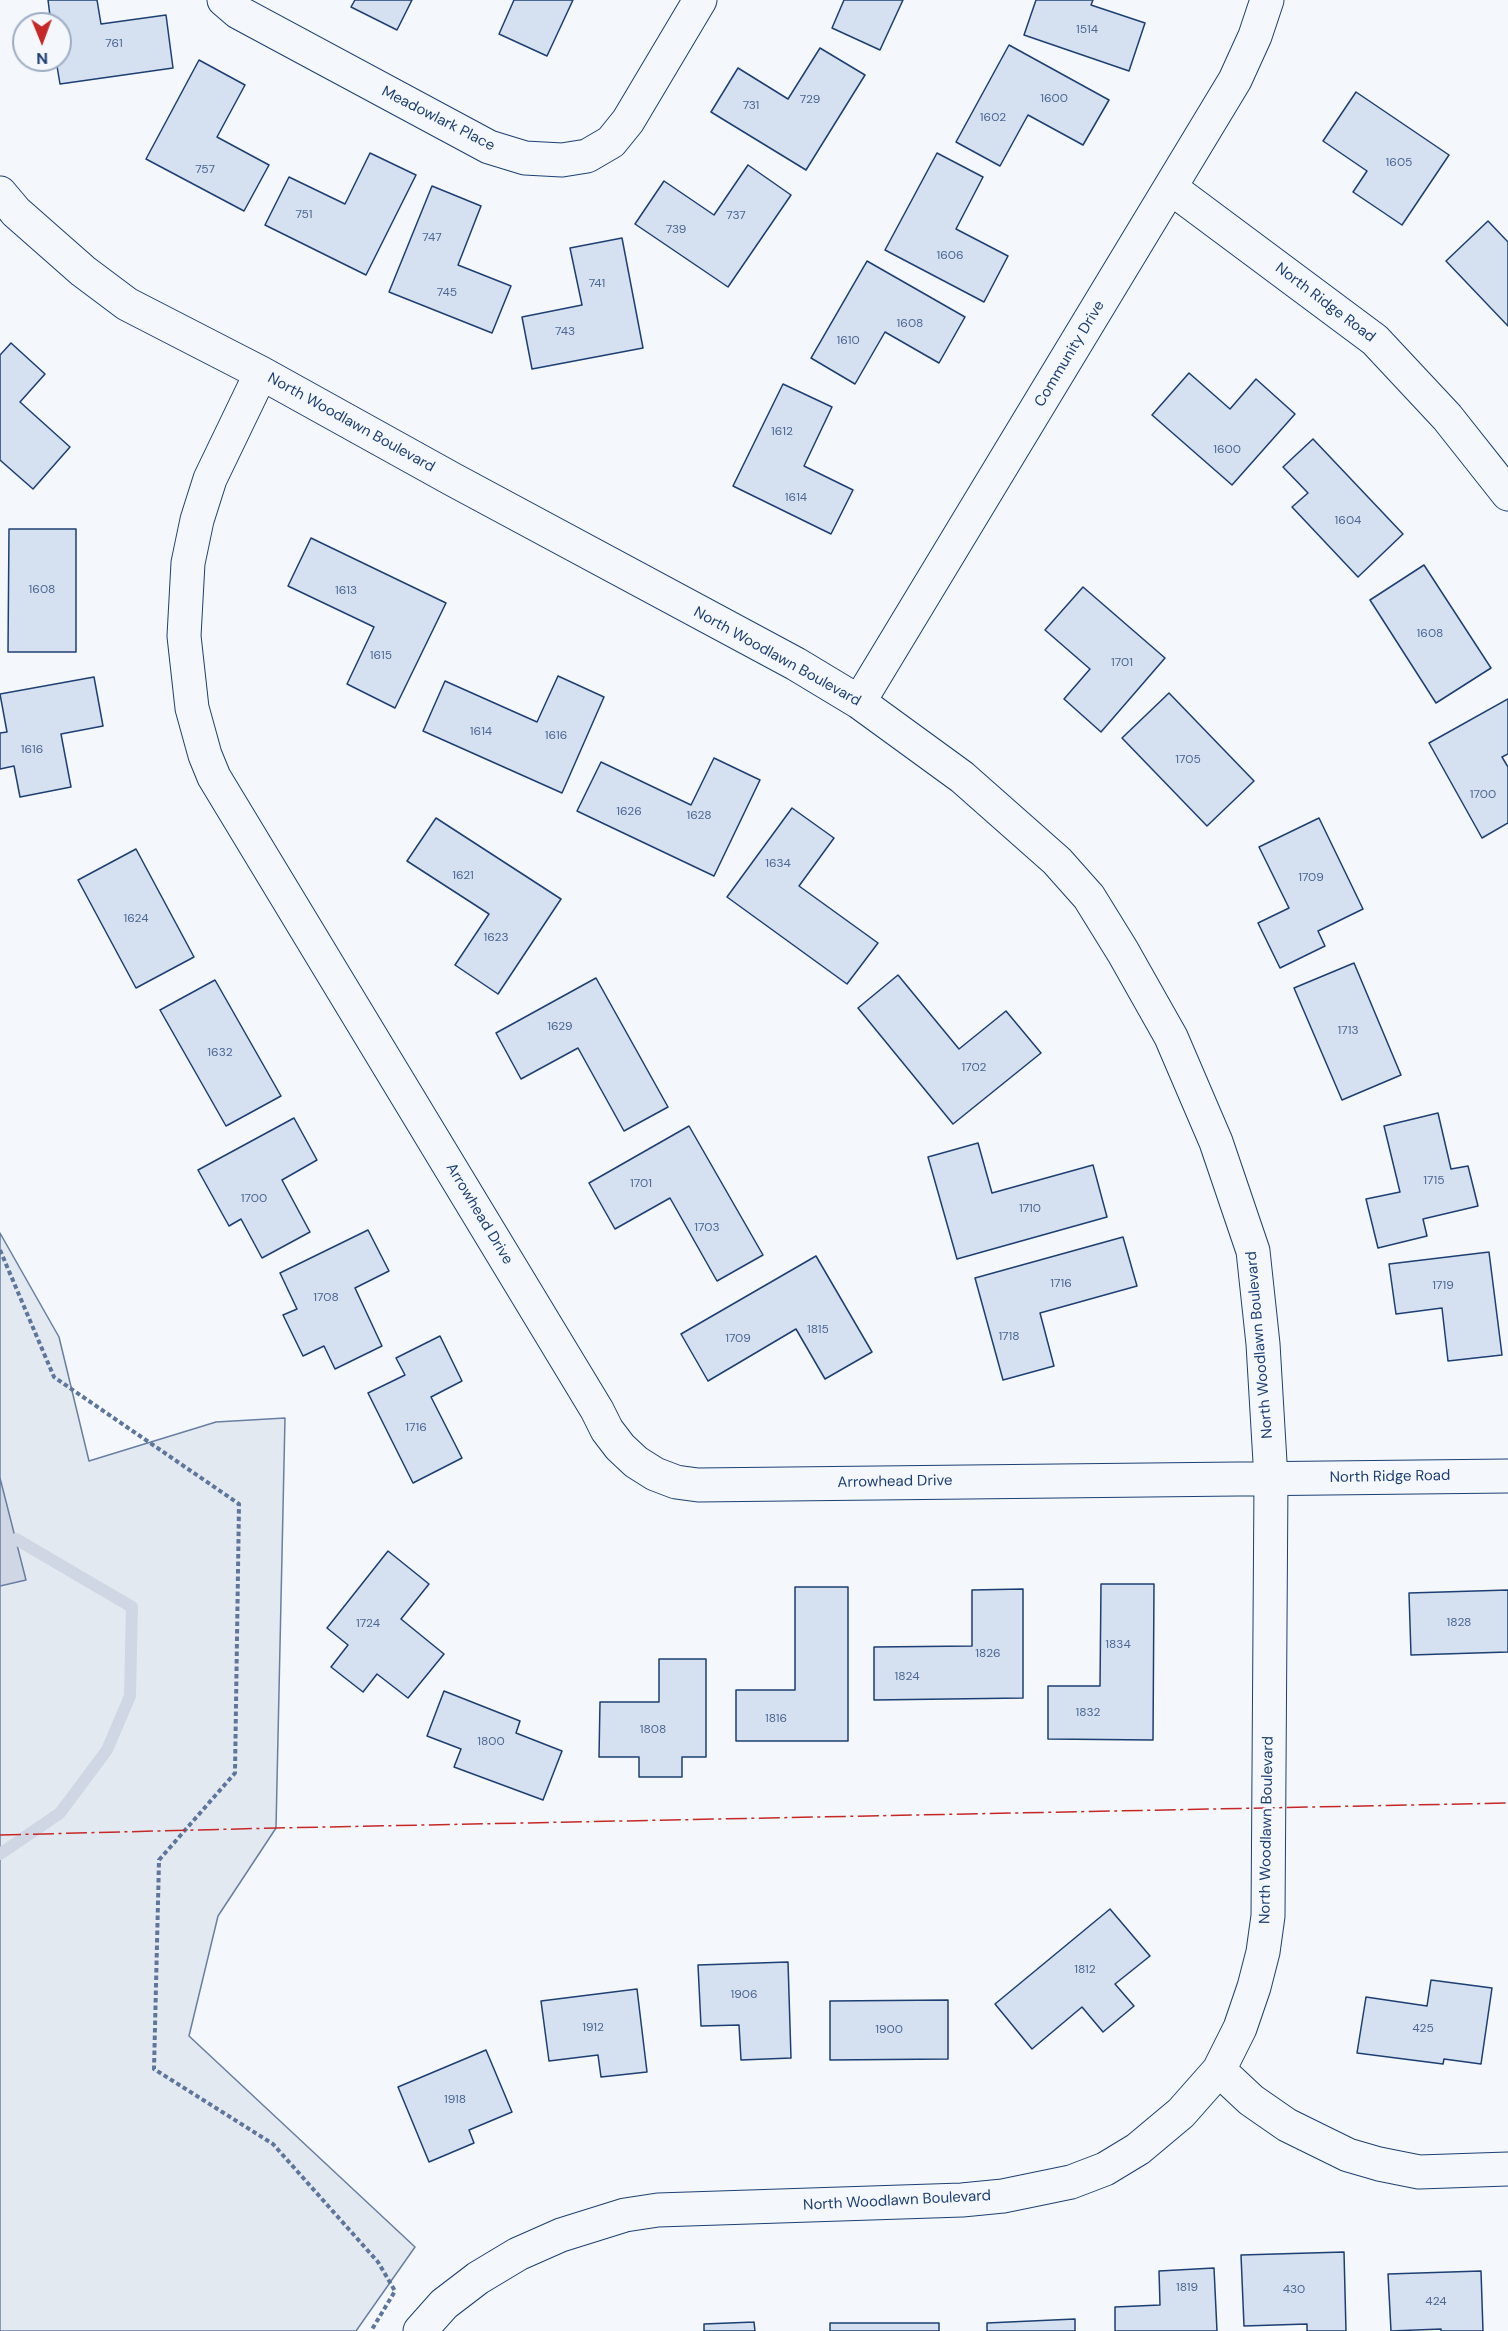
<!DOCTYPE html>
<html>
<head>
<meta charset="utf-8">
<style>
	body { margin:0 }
	#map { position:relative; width:1508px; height:2331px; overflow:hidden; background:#f4f7fb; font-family:"DM Sans",sans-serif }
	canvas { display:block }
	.north { position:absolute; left:12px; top:12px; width:60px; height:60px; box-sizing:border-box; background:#f4f7fb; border:2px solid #9eadc5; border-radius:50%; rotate:179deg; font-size:16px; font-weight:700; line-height:24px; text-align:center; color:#1d3f73 }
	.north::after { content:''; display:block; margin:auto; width:21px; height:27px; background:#c62828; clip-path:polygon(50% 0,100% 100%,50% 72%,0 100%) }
</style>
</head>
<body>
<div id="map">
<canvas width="1508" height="2331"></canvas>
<div class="north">N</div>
</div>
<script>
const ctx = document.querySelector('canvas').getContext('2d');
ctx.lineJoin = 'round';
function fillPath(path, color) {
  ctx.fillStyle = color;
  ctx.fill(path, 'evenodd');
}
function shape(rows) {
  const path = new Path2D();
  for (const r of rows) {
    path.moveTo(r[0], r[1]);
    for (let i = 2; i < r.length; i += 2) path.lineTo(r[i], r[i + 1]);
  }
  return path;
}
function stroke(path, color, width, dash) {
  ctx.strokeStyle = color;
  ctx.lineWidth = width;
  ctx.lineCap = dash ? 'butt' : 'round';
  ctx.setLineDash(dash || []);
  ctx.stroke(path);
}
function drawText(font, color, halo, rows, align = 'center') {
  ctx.font = font + ' "DM Sans",sans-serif';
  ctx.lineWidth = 4.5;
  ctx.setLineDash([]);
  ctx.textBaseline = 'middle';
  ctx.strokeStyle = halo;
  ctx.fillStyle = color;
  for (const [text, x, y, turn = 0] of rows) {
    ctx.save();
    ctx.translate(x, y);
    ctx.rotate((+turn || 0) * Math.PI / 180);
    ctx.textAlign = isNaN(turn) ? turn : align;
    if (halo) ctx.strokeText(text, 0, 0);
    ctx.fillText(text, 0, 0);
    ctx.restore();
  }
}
const green = shape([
	[0,1233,59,1337,89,1461,216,1422,285,1418,276,1828,218,1916,189,2036,415,2247,356,2331,0,2331,0,1233]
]);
const water = shape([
	[0,1478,26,1580,0,1586,0,1478]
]);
const stream = shape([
	[0,1854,60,1813,107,1750,130,1696,132,1607,16,1539]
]);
const building = shape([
	[48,0,97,0,101,24,166,15,173,68,60,84,56,60,60,60,60,24,51,24,48,0],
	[355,0,412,0,397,30,351,7,355,0],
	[514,0,573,0,547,56,499,34,514,0],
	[844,0,903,0,880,50,832,28,844,0],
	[1036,0,1093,0,1091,5,1145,23,1129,71,1024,35,1036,0],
	[1009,45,1109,100,1083,145,1028,115,1000,166,956,142,1009,45],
	[820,48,865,75,806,170,711,112,738,68,788,99,820,48],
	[199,60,245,85,217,137,269,165,244,211,146,159,199,60],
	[1356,92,1449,155,1402,225,1353,192,1367,171,1323,141,1356,92],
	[370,153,416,175,366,275,265,225,289,177,345,204,370,153],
	[937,153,983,177,956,229,1008,256,984,302,885,250,937,153],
	[748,165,791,195,728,287,635,224,664,181,714,215,748,165],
	[432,186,481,206,458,265,511,286,492,333,389,292,432,186],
	[1488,221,1508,242,1508,326,1446,261,1488,221],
	[622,238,643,348,532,369,522,317,582,305,570,248,622,238],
	[867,261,965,317,939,363,885,332,855,384,811,358,867,261],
	[11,343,45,374,20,402,70,447,33,489,0,460,0,355,11,343],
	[1189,373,1230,409,1256,379,1295,414,1232,485,1152,415,1189,373],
	[783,384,832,407,804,466,853,490,831,534,733,486,783,384],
	[1313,439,1403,534,1358,577,1292,507,1308,493,1283,467,1313,439],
	[9,529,76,529,76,652,8,652,9,529],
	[311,538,446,603,395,708,347,684,374,627,288,586,311,538],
	[1424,565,1491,668,1436,703,1370,600,1424,565],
	[1083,587,1165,658,1101,732,1064,699,1090,669,1045,630,1083,587],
	[558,676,604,697,562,793,423,731,445,681,537,722,558,676],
	[94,677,103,726,61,734,71,787,20,797,14,766,0,769,0,733,7,732,0,694,94,677],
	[1169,693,1254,781,1207,826,1122,738,1169,693],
	[1508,699,1508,754,1502,757,1508,767,1508,823,1482,838,1429,743,1508,699],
	[714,758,760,780,714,876,577,811,601,762,691,805,714,758],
	[792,808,834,838,799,886,878,943,847,984,727,897,792,808],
	[436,818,561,899,498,994,455,965,489,914,407,861,436,818],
	[1319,818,1363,909,1318,931,1325,946,1280,968,1258,923,1289,908,1259,847,1319,818],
	[136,849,194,957,136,988,78,880,136,849],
	[1354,963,1401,1075,1342,1100,1294,988,1354,963],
	[898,975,959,1049,1006,1011,1041,1053,953,1124,858,1008,898,975],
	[596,978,668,1107,624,1131,578,1048,521,1079,496,1033,596,978],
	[215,980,281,1096,226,1126,160,1010,215,980],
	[1438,1113,1451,1169,1468,1166,1478,1206,1423,1219,1427,1236,1378,1248,1366,1199,1400,1192,1384,1126,1438,1113],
	[294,1118,317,1160,282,1180,310,1232,262,1258,241,1219,229,1226,198,1170,294,1118],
	[689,1126,763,1255,717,1281,670,1198,615,1229,589,1183,689,1126],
	[978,1143,992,1193,1093,1165,1107,1217,957,1259,928,1157,978,1143],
	[368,1230,389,1271,355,1288,382,1346,335,1369,324,1346,303,1356,283,1315,297,1309,280,1273,368,1230],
	[1123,1237,1137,1286,1040,1313,1054,1366,1003,1380,975,1278,1123,1237],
	[1489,1252,1502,1355,1448,1361,1442,1308,1396,1314,1389,1264,1489,1252],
	[816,1256,872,1352,825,1379,796,1329,708,1381,681,1334,816,1256],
	[440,1336,462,1381,431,1397,462,1458,413,1483,368,1393,405,1375,396,1358,440,1336],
	[388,1551,429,1584,401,1619,444,1654,408,1698,377,1674,363,1692,331,1667,348,1645,327,1628,388,1551],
	[1101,1584,1154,1584,1153,1740,1048,1739,1048,1686,1100,1686,1101,1584],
	[795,1587,848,1587,848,1741,736,1741,736,1690,795,1690,795,1587],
	[1023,1589,1023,1698,874,1700,874,1647,972,1646,972,1590,1023,1589],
	[1508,1590,1508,1652,1411,1655,1409,1593,1508,1590],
	[659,1659,706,1659,706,1757,682,1757,682,1777,639,1777,639,1757,599,1757,600,1702,659,1702,659,1659],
	[444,1691,520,1721,516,1733,562,1751,543,1800,454,1767,461,1749,427,1736,444,1691],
	[1110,1909,1150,1956,1115,1984,1134,2006,1103,2032,1082,2007,1032,2049,995,2004,1110,1909],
	[788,1962,791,2058,741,2060,739,2025,701,2026,698,1965,788,1962],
	[1431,1980,1492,1988,1481,2064,1444,2059,1443,2064,1357,2053,1366,1997,1427,2006,1431,1980],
	[637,1989,647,2072,601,2077,598,2055,549,2061,541,2001,637,1989],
	[948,2000,948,2059,830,2060,830,2001,948,2000],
	[486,2050,512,2112,469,2130,474,2143,429,2162,398,2087,486,2050],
	[1344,2252,1346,2331,1307,2331,1307,2324,1244,2326,1241,2255,1344,2252],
	[1214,2268,1217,2331,1115,2331,1115,2307,1160,2305,1159,2271,1214,2268],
	[1481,2271,1483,2331,1441,2331,1441,2329,1391,2331,1388,2274,1481,2271],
	[1075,2319,1075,2331,987,2331,987,2323,1075,2319],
	[754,2322,755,2331,704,2331,704,2324,754,2322],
	[830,2323,939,2323,939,2331,830,2331,830,2323]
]);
const path = shape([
	[0,1250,54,1377,239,1504,235,1773,159,1860,154,2069,273,2144,378,2262,395,2291,371,2331]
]);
const minor = shape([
	[224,0,238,12,489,147,525,158,562,160,587,156,611,142,628,121,700,0],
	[1171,188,1375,340,1447,417,1508,494],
	[0,193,16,212,83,271,127,304,261,373,452,479,796,664,859,702,962,777,1057,861,1089,897,1123,952,1171,1037,1216,1142,1253,1251,1263,1344,1271,1479,1268,1916,1263,1952,1254,1987,1240,2028,1219,2070,1181,2113,1138,2149,1105,2169,1071,2182,1003,2196,962,2200,658,2210,625,2215,561,2235,518,2254,478,2278,444,2304,420,2331],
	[261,373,210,479,197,520,188,563,184,636,192,708,205,755,214,777,597,1410,607,1430,620,1447,636,1462,655,1474,676,1482,698,1485,1508,1476],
	[859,702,1235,80,1255,36,1267,0],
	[1219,2070,1251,2100,1287,2125,1348,2155,1379,2164,1419,2172,1508,2169]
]);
const power = shape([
	[0,1835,276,1828,1508,1803]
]);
const numberNames = [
	["1514",1087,30],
	["761",114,44],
	["1600",1054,99],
	["729",810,100],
	["731",751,106],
	["1602",993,118],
	["1605",1399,163],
	["757",205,170],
	["751",304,215],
	["737",736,216],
	["739",676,230],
	["747",432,238],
	["1606",950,256],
	["741",597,284],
	["745",447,293],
	["1608",910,324],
	["743",565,332],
	["1610",848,341],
	["1612",782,432],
	["1600",1227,450],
	["1614",796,498],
	["1604",1348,521],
	["1608",42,590],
	["1613",346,591],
	["1608",1430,634],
	["1615",381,656],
	["1701",1122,663],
	["1614",481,732],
	["1616",556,736],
	["1616",32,750],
	["1705",1188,760],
	["1700",1483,795],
	["1626",629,812],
	["1628",699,816],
	["1634",778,864],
	["1621",463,876],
	["1709",1311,878],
	["1624",136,919],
	["1623",496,938],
	["1629",560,1027],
	["1713",1348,1031],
	["1632",220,1053],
	["1702",974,1068],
	["1715",1434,1181],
	["1701",641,1184],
	["1700",254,1199],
	["1710",1030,1209],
	["1703",707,1228],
	["1716",1061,1284],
	["1719",1443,1286],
	["1708",326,1298],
	["1815",818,1330],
	["1718",1009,1337],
	["1709",738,1339],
	["1716",416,1428],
	["1828",1459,1623],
	["1724",368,1624],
	["1834",1118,1645],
	["1826",988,1654],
	["1824",907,1677],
	["1832",1088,1713],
	["1816",776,1719],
	["1808",653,1730],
	["1800",491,1742],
	["1812",1085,1970],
	["1906",744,1995],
	["1912",593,2028],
	["425",1423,2029],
	["1900",889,2030],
	["1918",455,2100],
	["1819",1187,2288],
	["430",1294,2290],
	["424",1436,2302]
];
const streetNames = [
	["Meadowlark Place",438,119,27],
	["North Ridge Road",1325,303,37],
	["Community Drive",1070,354,-59],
	["North Woodlawn Boulevard",351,423,29],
	["North Woodlawn Boulevard",777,657,29],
	["Arrowhead Drive",479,1214,59],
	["North Woodlawn Boulevard",1260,1345,-95],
	["North Ridge Road",1390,1477,-1],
	["Arrowhead Drive",895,1482,-1],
	["North Woodlawn Boulevard",1267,1830,-89],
	["North Woodlawn Boulevard",897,2201,-3]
];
fillPath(green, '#e3e9f0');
stroke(green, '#687fa3', 1.5);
fillPath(water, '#cfd7e4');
stroke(water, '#687fa3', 1.5);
stroke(stream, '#cfd7e4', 12);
fillPath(building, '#d5e0f0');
stroke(building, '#1d3f73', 1.5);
stroke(minor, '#1d3f73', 35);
stroke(path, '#5e769c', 4, [4.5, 3]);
stroke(minor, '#f4f7fb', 33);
stroke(power, '#c62828', 1.5, [21, 4.5, 3, 4.5]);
drawText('12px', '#4b6792', null, numberNames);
drawText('15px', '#1d3f73', '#f4f7fb', streetNames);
</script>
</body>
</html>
